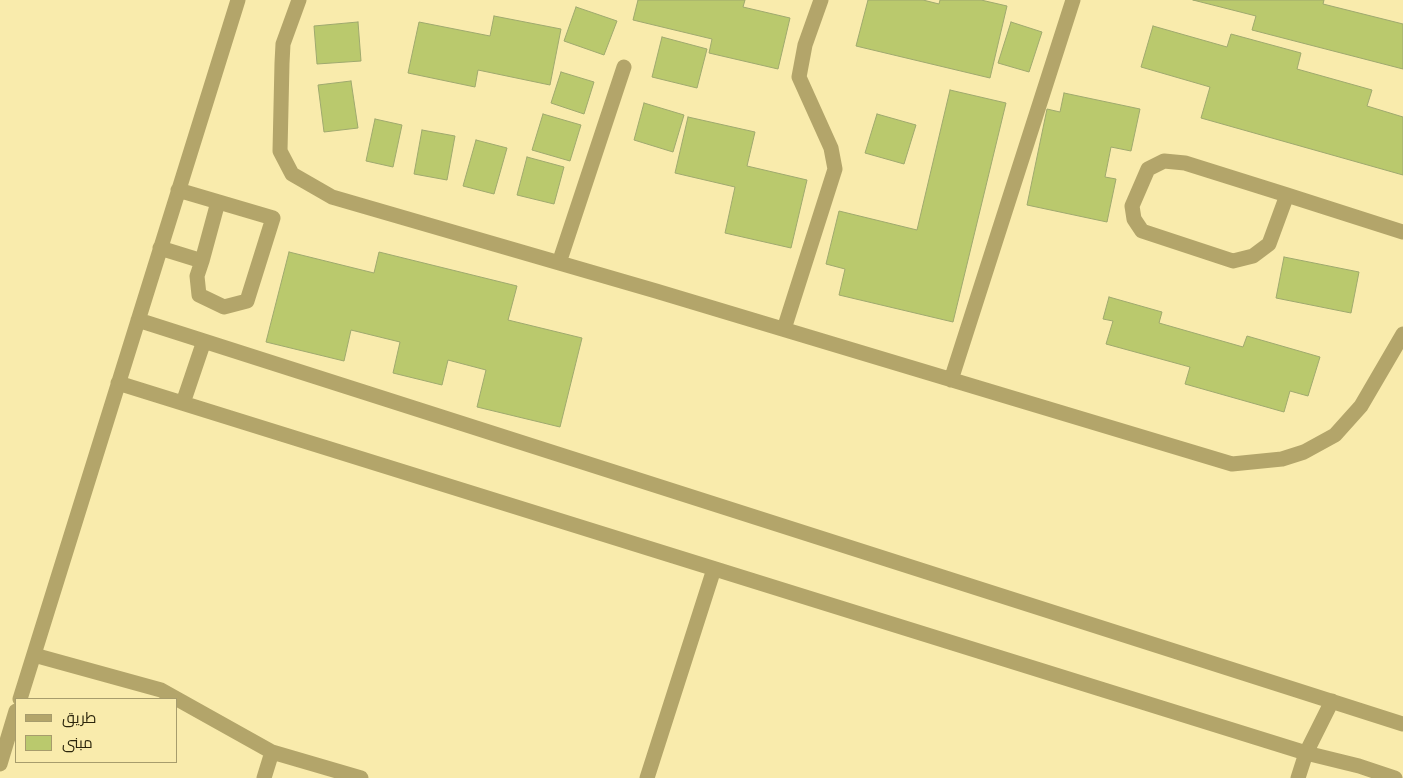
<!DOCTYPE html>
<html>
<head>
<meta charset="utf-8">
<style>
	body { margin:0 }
	#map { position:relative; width:1403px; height:778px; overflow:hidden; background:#f9ebac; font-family:"Varela Round",Cairo,sans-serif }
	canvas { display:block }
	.legend { position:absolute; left:15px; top:698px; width:162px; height:65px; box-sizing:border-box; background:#f9ebac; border:1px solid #a79c6c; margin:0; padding:6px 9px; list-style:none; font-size:15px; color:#2b250c }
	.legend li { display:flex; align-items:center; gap:10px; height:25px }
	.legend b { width:25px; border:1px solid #a79c6c }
</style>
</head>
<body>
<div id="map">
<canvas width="1403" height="778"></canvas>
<ul class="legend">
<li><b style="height:6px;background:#b3a56a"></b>طريق</li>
<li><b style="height:14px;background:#bac96d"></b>مبنى</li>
</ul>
</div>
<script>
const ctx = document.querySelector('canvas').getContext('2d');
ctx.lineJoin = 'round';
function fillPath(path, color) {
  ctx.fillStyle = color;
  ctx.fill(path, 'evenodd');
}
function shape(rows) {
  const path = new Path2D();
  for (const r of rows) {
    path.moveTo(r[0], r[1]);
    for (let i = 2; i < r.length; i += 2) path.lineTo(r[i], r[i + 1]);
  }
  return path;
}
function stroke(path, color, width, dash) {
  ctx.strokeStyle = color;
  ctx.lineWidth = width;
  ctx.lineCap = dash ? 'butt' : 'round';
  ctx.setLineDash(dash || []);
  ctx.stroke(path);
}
const building = shape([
	[638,0,745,0,743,7,790,18,778,69,709,53,712,39,633,20,638,0],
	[868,0,923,0,939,4,940,0,981,0,1007,6,990,78,856,46,868,0],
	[1193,0,1324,0,1323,4,1403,24,1403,69,1252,30,1256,16,1193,0],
	[576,7,617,21,604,55,564,41,576,7],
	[494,16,561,29,550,85,478,70,475,87,408,73,419,22,490,36,494,16],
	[358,22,361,61,317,64,314,26,358,22],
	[1011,22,1042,32,1029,72,998,63,1011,22],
	[1153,26,1227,47,1231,34,1301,53,1297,69,1372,90,1367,106,1403,117,1403,175,1201,118,1210,87,1141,67,1153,26],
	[662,37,707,49,697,88,652,77,662,37],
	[561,72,594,82,584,114,551,103,561,72],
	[351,81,358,128,324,132,318,85,351,81],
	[950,90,1006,103,953,322,839,295,845,269,826,264,839,211,917,230,950,90],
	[1064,93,1140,109,1131,151,1111,147,1105,177,1116,179,1107,222,1027,205,1047,109,1060,112,1064,93],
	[644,103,684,115,673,152,634,140,644,103],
	[543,114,581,125,570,161,532,150,543,114],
	[877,114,916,125,904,164,865,153,877,114],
	[688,117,755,132,747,166,807,180,791,248,725,233,735,187,675,173,688,117],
	[375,119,402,125,393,167,366,161,375,119],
	[422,130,455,136,447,180,414,174,422,130],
	[476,140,507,148,494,194,463,186,476,140],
	[527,157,564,167,554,204,517,195,527,157],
	[289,252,374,273,379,252,517,286,508,320,582,338,560,427,477,407,486,370,448,360,442,385,393,373,400,342,351,330,344,361,266,342,289,252],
	[1284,257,1359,272,1351,313,1276,298,1284,257],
	[1109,297,1162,312,1159,323,1243,347,1247,336,1320,357,1308,396,1290,391,1284,412,1185,384,1190,367,1106,344,1113,321,1103,319,1109,297]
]);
const minor = shape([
	[299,0,283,44,282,63,280,151,292,174,332,197,656,291,1232,464,1282,459,1304,452,1335,435,1361,406,1403,334],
	[1287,195,1269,244,1253,256,1233,261,1142,231,1134,219,1132,206,1148,169,1164,161,1185,163,1287,195,1403,232],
	[160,248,202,261,197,276,199,295,224,307,247,301,273,218,178,190],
	[202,261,218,202],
	[559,263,624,67],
	[138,320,1403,724],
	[784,329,835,169,831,148,799,77,805,45,821,0],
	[951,380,1073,0],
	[118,383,1306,753,1359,766,1395,778],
	[183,403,204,341],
	[34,655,161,690,272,752],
	[20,699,238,0],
	[0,764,16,711],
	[264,778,272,752,361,778],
	[647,778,714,569],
	[1298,778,1306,753,1332,701]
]);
fillPath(building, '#bac96d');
stroke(building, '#9fa96e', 1);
stroke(minor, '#b3a56a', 15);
</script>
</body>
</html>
